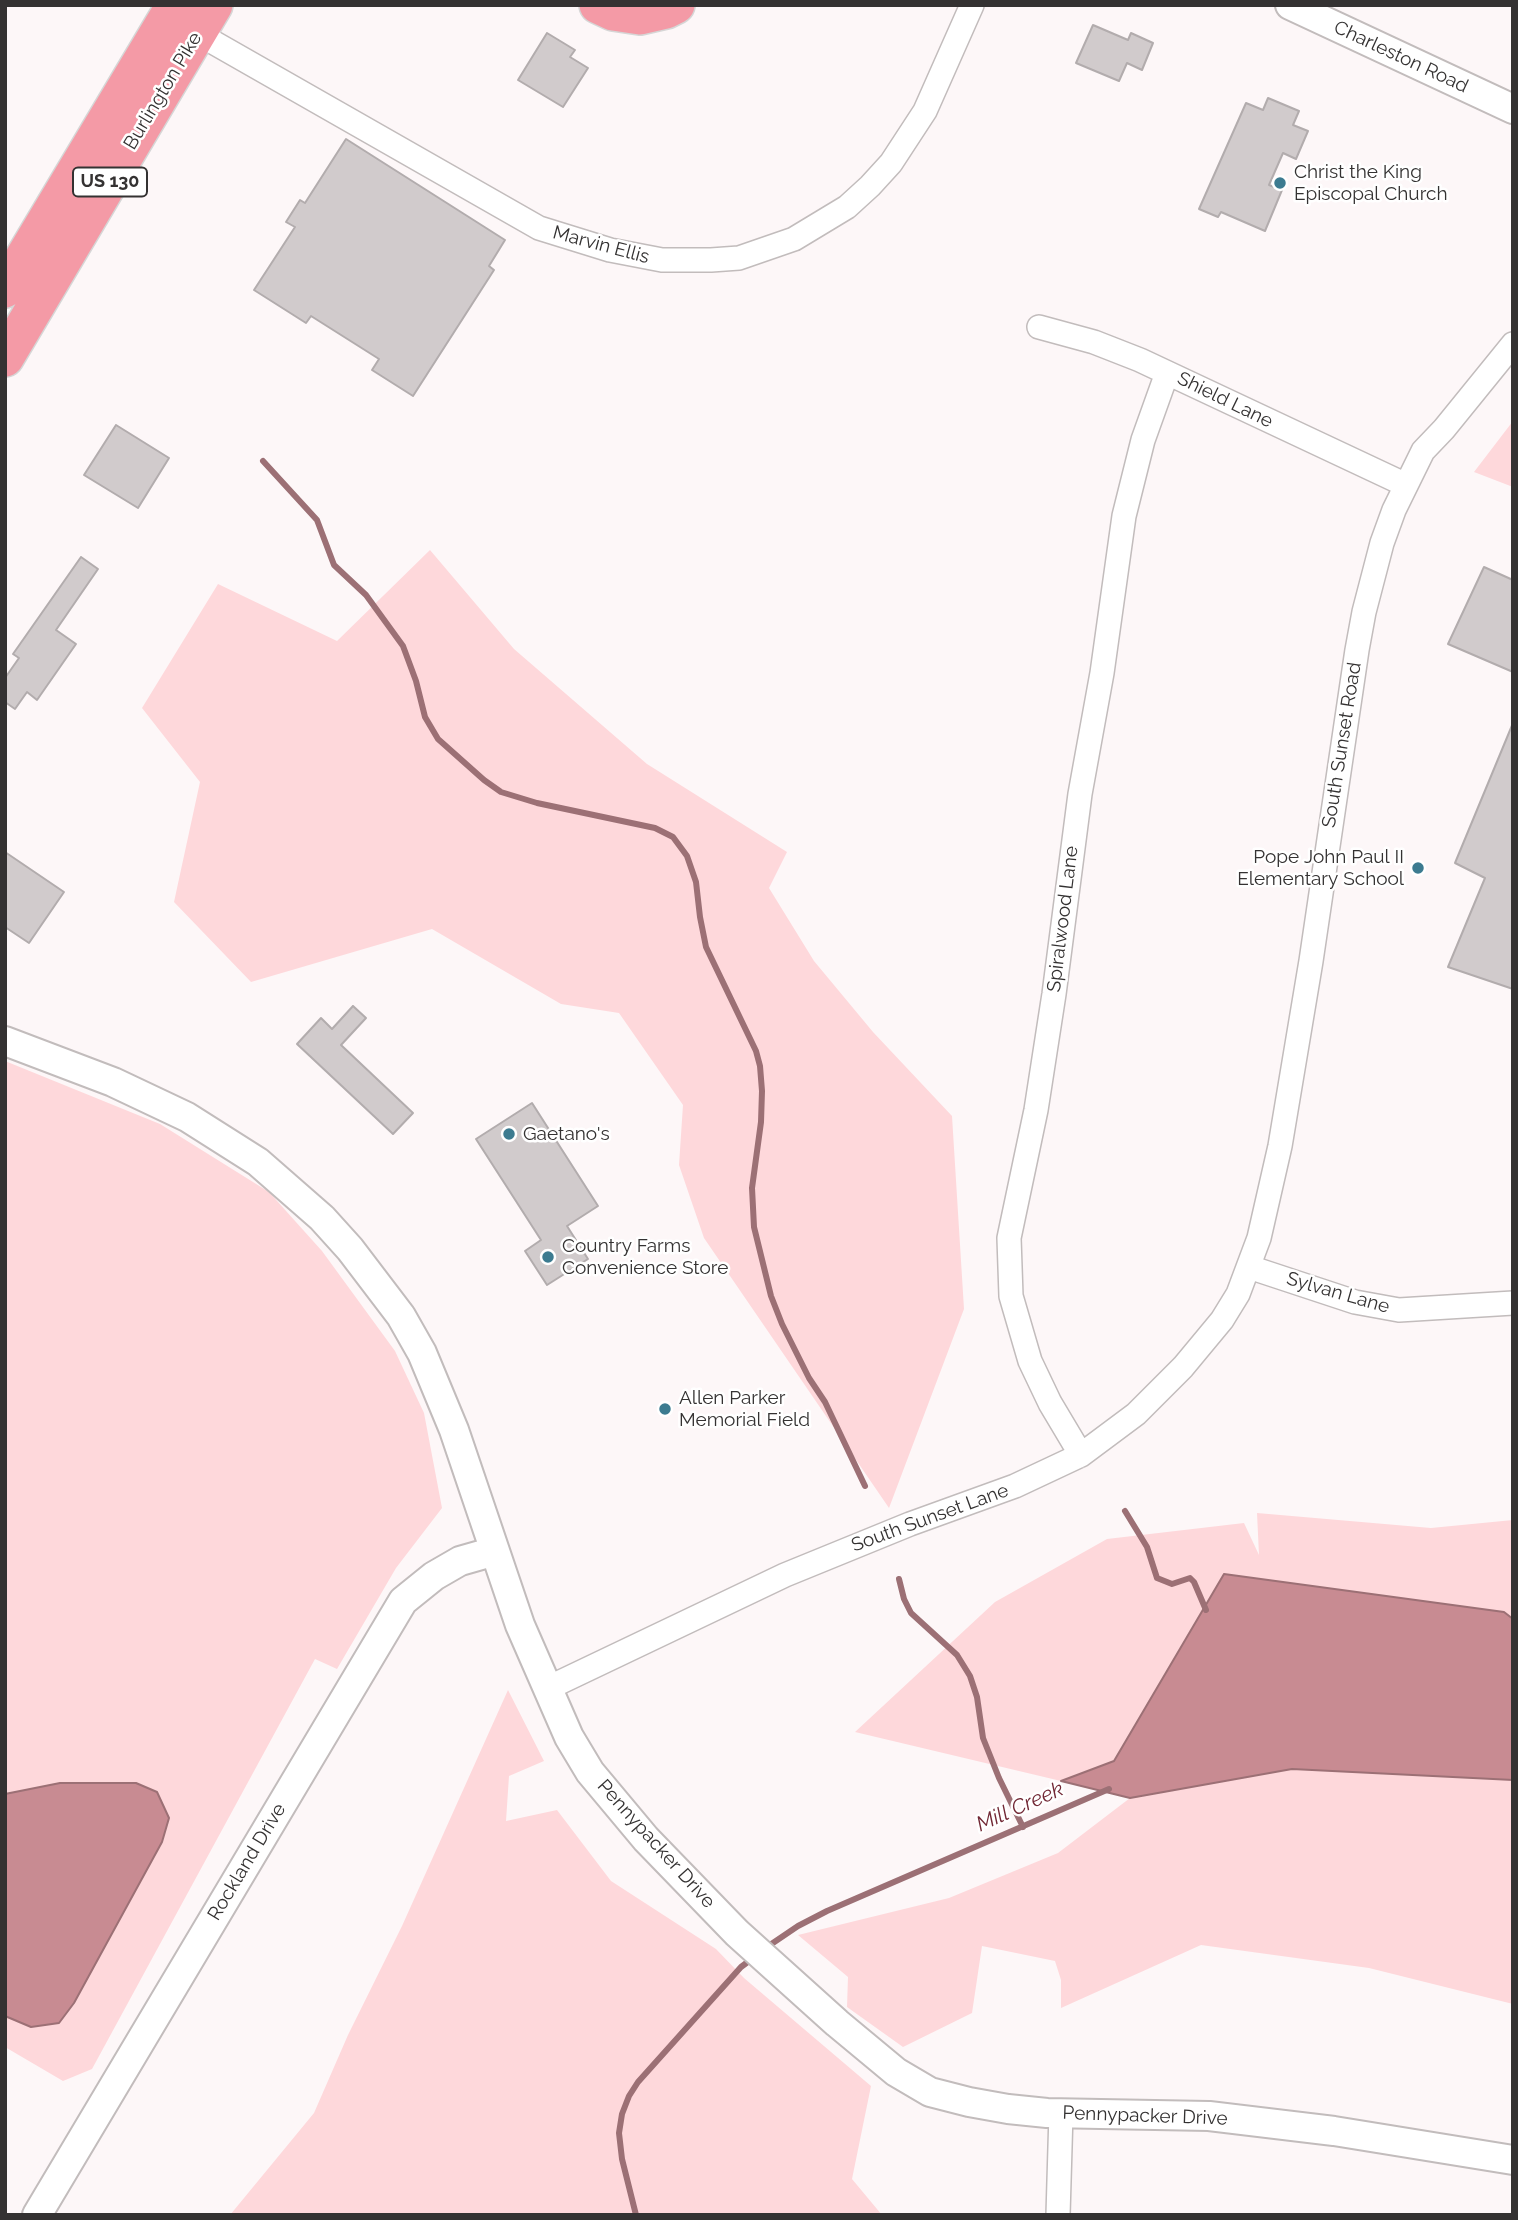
<!DOCTYPE html>
<html>
<head>
<meta charset="utf-8">
<style>
	body { margin:0 }
	#map { position:relative; width:1518px; height:2220px; overflow:hidden; background:#fdf7f8; font-family:Raleway,sans-serif }
	canvas { display:block }
	.frame { position:absolute; inset:0; border:7px solid #343232; pointer-events:none }
</style>
</head>
<body>
<div id="map">
<canvas width="1518" height="2220"></canvas>
<div class="frame"></div>
</div>
<script>
const ctx = document.querySelector('canvas').getContext('2d');
ctx.lineJoin = 'round';
function fillPath(path, color) {
  ctx.fillStyle = color;
  ctx.fill(path, 'evenodd');
}
function shape(rows) {
  const path = new Path2D();
  for (const r of rows) {
    path.moveTo(r[0], r[1]);
    for (let i = 2; i < r.length; i += 2) path.lineTo(r[i], r[i + 1]);
  }
  return path;
}
function stroke(path, color, width, dash) {
  ctx.strokeStyle = color;
  ctx.lineWidth = width;
  ctx.lineCap = dash ? 'butt' : 'round';
  ctx.setLineDash(dash || []);
  ctx.stroke(path);
}
function drawText(font, color, halo, rows, align = 'center') {
  ctx.font = font + ' Raleway,sans-serif';
  ctx.lineWidth = 5;
  ctx.setLineDash([]);
  ctx.textBaseline = 'middle';
  ctx.strokeStyle = halo;
  ctx.fillStyle = color;
  for (const [text, x, y, turn = 0] of rows) {
    ctx.save();
    ctx.translate(x, y);
    ctx.rotate((+turn || 0) * Math.PI / 180);
    ctx.textAlign = isNaN(turn) ? turn : align;
    if (halo) ctx.strokeText(text, 0, 0);
    ctx.fillText(text, 0, 0);
    ctx.restore();
  }
}
const green = shape([
	[1513,421,1513,487,1474,472],
	[430,550,514,649,647,764,787,852,769,888,814,961,873,1032,952,1116,964,1309,889,1508,704,1238,679,1165,683,1105,619,1013,561,1004,432,929,251,982,174,902,200,782,142,708,218,584,337,641],
	[5,1061,160,1124,269,1192,322,1251,395,1351,424,1413,442,1508,396,1568,337,1669,315,1659,92,2069,63,2081,5,2047,5,2016,31,2027,60,1783,5,1794],
	[1257,1513,1431,1528,1513,1520,1513,1619,1504,1612,1224,1574,1114,1761,1061,1781,855,1732,995,1602,1107,1539,1244,1523,1259,1555],
	[508,1690,544,1761,509,1776,506,1821,557,1810,611,1881,716,1949,744,1978,871,2086,852,2179,882,2215,230,2215,314,2113,348,2035,402,1926],
	[1292,1769,1513,1780,1513,2004,1369,1968,1201,1945,1061,2008,1061,1980,1055,1961,982,1946,972,2013,903,2047,847,2007,848,1977,798,1935,949,1898,1058,1853,1130,1798]
]);
const water = shape([
	[1224,1574,1504,1612,1513,1619,1513,1780,1292,1769,1130,1798,1061,1781,1114,1761,1224,1574],
	[60,1783,136,1783,157,1792,169,1818,162,1842,74,2003,59,2023,31,2027,5,2016,5,1794,60,1783]
]);
const stream = shape([
	[263,461,317,520,334,565,366,595,403,646,416,681,425,717,438,739,484,780,501,792,537,803,655,828,673,837,687,856,696,882,700,917,706,947,756,1051,760,1066,762,1091,761,1122,752,1188,754,1227,771,1296,782,1324,809,1378,825,1402,865,1486],
	[1125,1511,1147,1547,1157,1578,1172,1584,1190,1578,1194,1582,1206,1610],
	[899,1579,904,1599,911,1613,957,1655,970,1676,977,1697,983,1738,999,1778,1023,1827],
	[764,1949,798,1926,827,1911,1109,1789],
	[636,2215,622,2159,619,2133,622,2114,629,2096,638,2082,741,1967,753,1958]
]);
const building = shape([
	[1093,25,1128,40,1131,33,1153,43,1142,70,1127,63,1119,81,1076,63,1093,25],
	[547,33,575,50,570,57,588,68,563,107,518,80,547,33],
	[1268,98,1299,111,1293,125,1308,131,1296,159,1283,153,1269,185,1282,190,1265,231,1221,212,1218,217,1199,209,1246,103,1263,110,1268,98],
	[346,139,505,240,489,266,494,270,413,396,372,370,379,359,311,316,306,323,254,290,295,227,286,222,300,200,305,203,346,139],
	[116,425,169,458,138,508,84,475,116,425],
	[81,557,98,569,56,630,76,644,37,700,27,692,15,709,5,702,5,678,19,658,13,654,81,557],
	[1484,567,1513,580,1513,672,1448,644,1484,567],
	[1513,723,1513,989,1448,967,1485,878,1455,863,1513,723],
	[5,852,64,892,29,943,5,927,5,852],
	[353,1006,366,1018,341,1045,413,1113,393,1134,297,1044,321,1018,332,1029,353,1006],
	[532,1103,598,1206,567,1226,588,1259,547,1285,525,1251,541,1240,476,1139,532,1103]
]);
const minor = shape([
	[197,33,539,228,610,250,662,260,711,260,739,258,794,239,847,207,870,186,891,163,925,111,972,5],
	[1039,327,1094,342,1140,360,1406,485],
	[1249,1267,1355,1302,1399,1310,1513,1303],
	[1081,1455,1050,1403,1030,1361,1011,1296,1009,1238,1036,1110,1054,994,1080,794,1102,673,1124,516,1143,440,1167,373],
	[546,1689,785,1575,910,1524,1015,1486,1081,1455,1136,1414,1183,1367,1222,1320,1238,1294,1259,1238,1280,1146,1311,961,1357,650,1364,612,1382,543,1394,510,1423,451,1444,429,1513,344],
	[1058,2215,1061,2113]
]);
const tertiary = shape([
	[1290,5,1513,109],
	[5,1041,113,1082,187,1117,258,1162,322,1218,350,1249,401,1316,422,1353,454,1430,520,1625,569,1737,590,1772,646,1839,737,1933,837,2023,896,2072,930,2092,969,2102,1008,2109,1047,2113,1209,2116,1334,2131,1513,2160],
	[37,2215,403,1601,434,1576,460,1561,495,1551]
]);
const trunk = shape([
	[598,5,613,12,640,16,666,10,676,5],
	[5,289,175,5],
	[5,358,214,5]
]);
const markers = [
	[1280,183,7,"#3c7b90"],
	[1418,868,7,"#3c7b90"],
	[509,1134,7,"#3c7b90"],
	[548,1257,7,"#3c7b90"],
	[665,1409,7,"#3c7b90"]
];
const shields = [
	[110,182,74]
];
const shieldNames = [
	["US 130",110,182]
];
const streetNames = [
	["Charleston Road",1401,57,25],
	["Burlington Pike",163,91,-59],
	["Marvin Ellis",601,245,15],
	["Shield Lane",1225,400,26],
	["South Sunset Road",1342,745,-81],
	["Spiralwood Lane",1063,919,-83],
	["Sylvan Lane",1338,1293,16],
	["South Sunset Lane",930,1518,-20],
	["Pennypacker Drive",656,1844,48],
	["Rockland Drive",247,1862,-59],
	["Pennypacker Drive",1145,2116,2]
];
const poiNames = [
	["Christ the King",1294,172],
	["Episcopal Church",1294,194],
	["Pope John Paul II",1404,857,"right"],
	["Elementary School",1404,879,"right"],
	["Gaetano's",523,1134],
	["Country Farms",562,1246],
	["Convenience Store",562,1268],
	["Allen Parker",679,1398],
	["Memorial Field",679,1420]
];
const waterNames = [
	["Mill Creek",1020,1807,-24]
];
fillPath(green, '#fed8db');
fillPath(water, '#c88b92');
stroke(water, '#9c7075', 2);
stroke(stream, '#9c7075', 6);
fillPath(building, '#d1cbcc');
stroke(building, '#b2acad', 2);
stroke(minor, '#c2bcbc', 26);
stroke(tertiary, '#c2bcbc', 32);
stroke(trunk, '#d6d6d6', 40);
stroke(minor, '#fff', 23);
stroke(tertiary, '#fff', 28);
stroke(trunk, '#f49aa6', 37);
for (const [x, y, r, color] of markers) {
  const dot = new Path2D();
  dot.arc(x, y, r, 0, 2 * Math.PI);
  ctx.fillStyle = color;
  ctx.fill(dot);
  stroke(dot, '#fff', 2.5);
}
for (const [x, y, w] of shields) {
  const box = new Path2D();
  box.roundRect(x - w / 2, y - 14.5, w, 29, 5);
  ctx.fillStyle = '#fff';
  ctx.fill(box);
  stroke(box, '#343232', 2);
}
drawText('bold 18px', '#343232', null, shieldNames);
drawText('19px', '#343232', '#fff', streetNames);
drawText('19px', '#343232', '#fff', poiNames, 'left');
drawText('italic 21px', '#722835', '#fff', waterNames);
</script>
</body>
</html>
